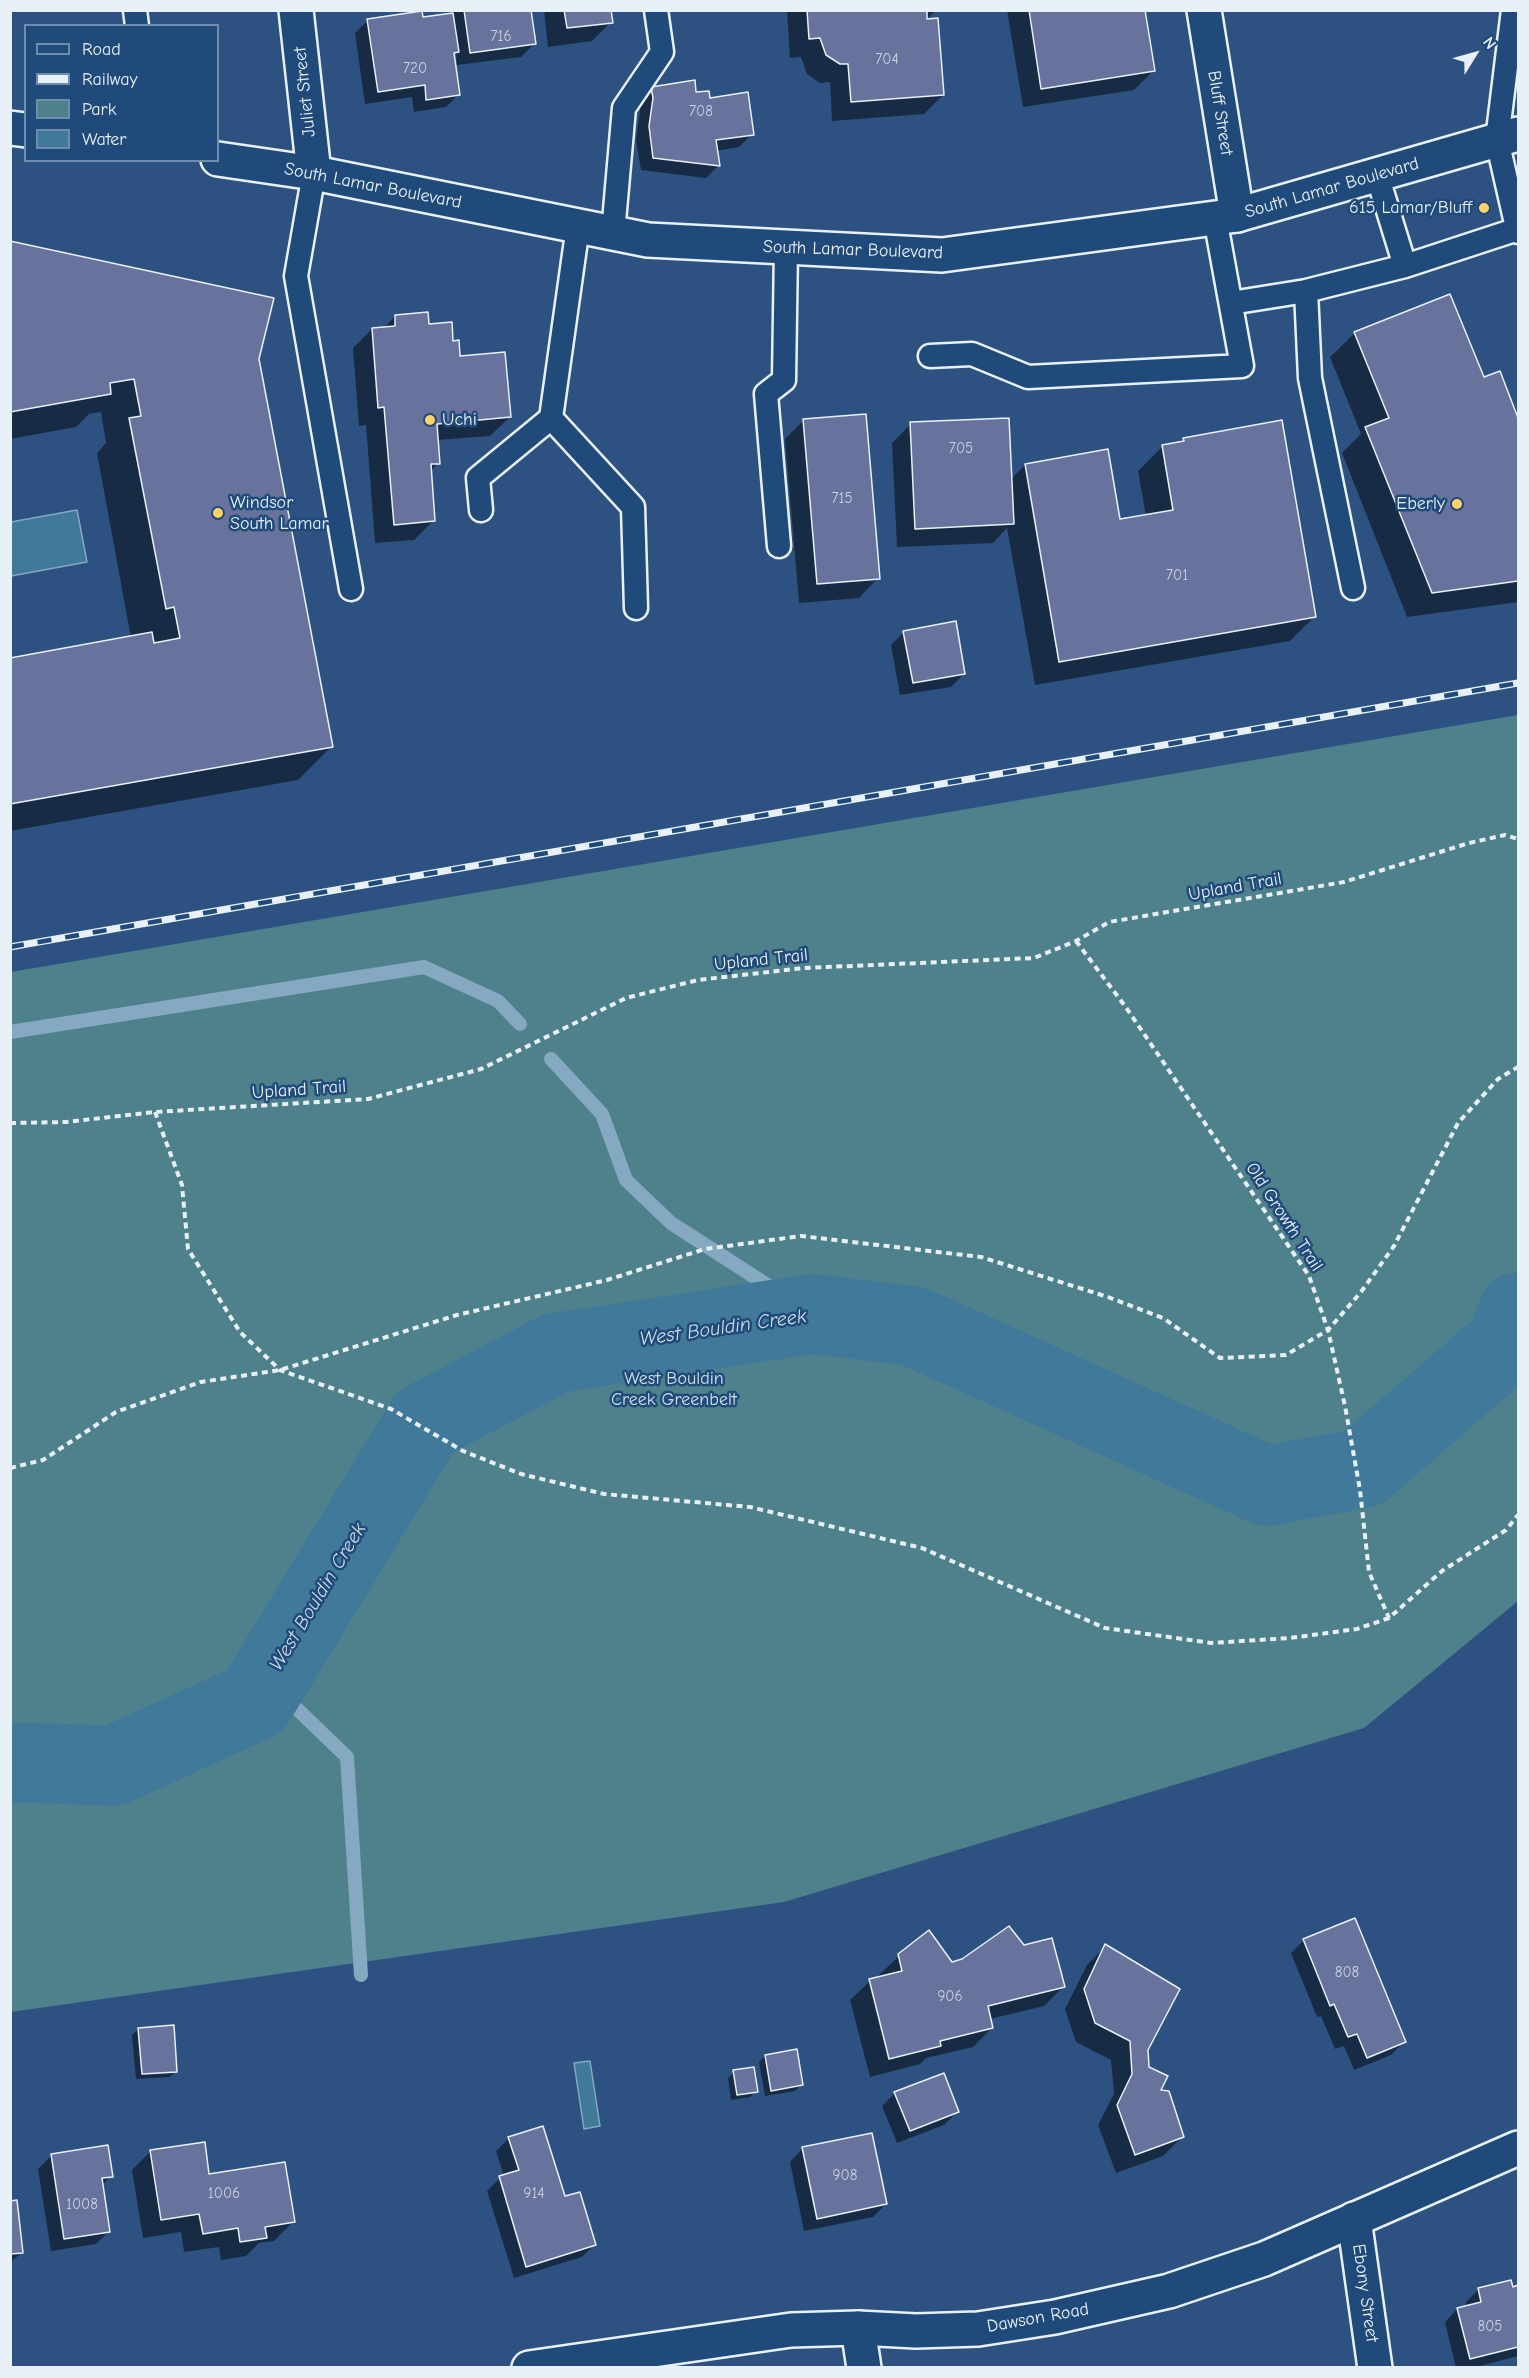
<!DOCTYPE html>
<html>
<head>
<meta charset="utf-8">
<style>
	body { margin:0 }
	#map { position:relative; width:1529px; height:2378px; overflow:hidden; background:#2d5281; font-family:"Comic Neue",sans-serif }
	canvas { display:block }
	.frame { position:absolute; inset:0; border:12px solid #e8f1f8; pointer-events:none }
	.legend { position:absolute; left:24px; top:24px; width:195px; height:138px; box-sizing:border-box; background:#1f4a7a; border:2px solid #6f8dac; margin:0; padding:8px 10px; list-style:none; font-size:18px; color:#e8f1f8 }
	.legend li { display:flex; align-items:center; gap:12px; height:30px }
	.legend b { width:30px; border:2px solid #6f8dac }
	.north { position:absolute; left:1445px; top:24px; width:60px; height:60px; -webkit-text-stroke:4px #1f4a7a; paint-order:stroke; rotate:53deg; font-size:16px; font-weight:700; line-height:24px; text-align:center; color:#e8f1f8 }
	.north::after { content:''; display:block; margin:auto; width:21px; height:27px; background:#e8f1f8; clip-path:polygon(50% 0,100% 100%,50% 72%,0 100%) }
</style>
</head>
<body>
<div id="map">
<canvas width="1529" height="2378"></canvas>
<div class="frame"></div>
<ul class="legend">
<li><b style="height:8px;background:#1f4a7a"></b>Road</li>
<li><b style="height:8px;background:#e8f1f8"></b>Railway</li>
<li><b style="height:16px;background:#4f818c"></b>Park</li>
<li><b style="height:16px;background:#41799b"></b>Water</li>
</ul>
<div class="north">N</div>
</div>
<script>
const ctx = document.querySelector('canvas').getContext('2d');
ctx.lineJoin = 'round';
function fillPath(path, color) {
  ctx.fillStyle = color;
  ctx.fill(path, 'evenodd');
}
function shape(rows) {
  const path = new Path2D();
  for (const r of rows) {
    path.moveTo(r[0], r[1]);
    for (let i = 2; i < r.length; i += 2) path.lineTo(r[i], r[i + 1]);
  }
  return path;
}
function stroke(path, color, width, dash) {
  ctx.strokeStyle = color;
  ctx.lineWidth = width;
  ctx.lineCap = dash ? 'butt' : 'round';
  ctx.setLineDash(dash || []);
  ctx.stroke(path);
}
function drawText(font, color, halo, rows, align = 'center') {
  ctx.font = font + ' "Comic Neue",sans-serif';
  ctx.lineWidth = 5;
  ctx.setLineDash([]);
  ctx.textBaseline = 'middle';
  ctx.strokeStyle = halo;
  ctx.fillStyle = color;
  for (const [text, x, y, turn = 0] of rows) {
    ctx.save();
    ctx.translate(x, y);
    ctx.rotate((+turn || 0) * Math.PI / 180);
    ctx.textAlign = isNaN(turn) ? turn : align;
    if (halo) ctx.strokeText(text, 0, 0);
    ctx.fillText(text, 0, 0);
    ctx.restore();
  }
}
const green = shape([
	[1518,715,1518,1601,1364,1728,784,1902,11,2012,11,972]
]);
const water = shape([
	[77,510,87,562,11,576,11,522,77,510],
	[590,2061,600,2126,584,2129,574,2063,590,2061]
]);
const shadow = shape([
	[450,10,530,10,534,44,521,57,457,65,456,53,453,56,459,94,446,107,414,112,412,97,365,104,355,33,368,20,422,19,451,15],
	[544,10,610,10,611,22,592,41,548,47],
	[787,10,936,10,925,21,943,95,924,114,832,121,830,82,820,83,807,74,801,57,790,58],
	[1007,10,1143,10,1153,71,1134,90,1023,107],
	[652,88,695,94,709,100,752,134,739,147,716,151,718,166,706,178,641,170,636,140,640,111,639,101],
	[10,242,257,359,332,746,298,780,10,831,10,660,131,638,97,453,106,443,101,412,89,414,76,427,10,439],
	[395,316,428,326,452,342,459,358,510,417,490,436,437,440,438,463,430,472,433,521,414,540,375,543,366,425,359,426,353,348,372,329,384,328],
	[1355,333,1483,379,1499,373,1518,422,1518,602,1407,617,1342,453,1361,434,1330,357],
	[804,420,878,578,859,598,799,603,785,439],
	[911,424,1010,480,1025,465,1119,521,1146,516,1138,471,1163,446,1180,443,1184,439,1315,616,1290,641,1035,685,1007,528,993,543,897,547,892,443],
	[904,632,964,674,951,687,900,695,891,645],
	[1304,1940,1404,2042,1391,2055,1354,2070,1344,2046,1335,2049,1321,2016,1317,2017,1291,1953],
	[1106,1946,1146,2050,1147,2068,1182,2137,1163,2156,1116,2173,1098,2125,1114,2094,1111,2060,1076,2042,1065,2009,1087,1965],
	[1023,1947,1063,1987,1044,2006,990,2019,992,2028,973,2047,926,2058,920,2064,870,2077,850,2000,870,1981,880,1978,879,1975,899,1956,952,1963],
	[138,2029,176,2071,170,2077,136,2079,132,2035],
	[765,2056,801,2085,795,2091,765,2096,759,2062],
	[734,2072,756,2091,750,2097,731,2100,728,2078],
	[895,2093,957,2112,944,2125,897,2143,882,2106],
	[871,2135,886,2204,873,2217,804,2231,790,2162,802,2149],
	[509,2138,564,2198,594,2245,582,2257,514,2278,487,2191,500,2178,504,2176,496,2151],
	[107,2147,111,2176,102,2185,109,2231,96,2244,51,2251,38,2169,51,2156],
	[151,2151,208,2175,293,2222,274,2241,259,2243,246,2256,221,2260,219,2247,184,2252,181,2232,143,2238,132,2170],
	[10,2202,22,2252,10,2263],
	[1518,2287,1518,2356,1472,2368,1456,2368,1445,2322,1457,2309,1467,2307,1466,2302,1479,2289]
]);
const stream = shape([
	[10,1032,424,967,498,1001,520,1024],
	[551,1059,602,1114,626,1180,671,1223,812,1314],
	[267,1680,347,1757,361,1975]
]);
const river = shape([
	[10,1762,113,1766,255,1701,425,1422,556,1353,812,1314,913,1326,1267,1486,1363,1468,1506,1344,1518,1312]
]);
const building = shape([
	[464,10,531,10,536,44,470,53,464,10],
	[564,10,611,10,613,23,567,28,564,10],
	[807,10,927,10,927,19,938,18,944,95,851,102,848,64,840,64,826,55,820,38,809,39,807,10],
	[1029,10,1145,10,1155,71,1041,89,1029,10],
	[422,11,423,17,453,13,459,52,454,53,460,95,426,100,425,85,378,92,367,19,422,11],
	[695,80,696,92,709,91,710,98,748,92,754,135,716,140,720,166,653,158,649,126,653,98,651,87,695,80],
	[10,241,274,298,259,359,333,747,10,804,10,658,152,632,154,643,180,638,174,607,166,609,129,418,141,416,134,379,110,383,111,394,10,412,10,241],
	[1450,294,1484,377,1500,371,1518,418,1518,581,1432,593,1365,427,1389,418,1354,332,1450,294],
	[428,312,429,324,452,322,453,341,459,340,460,356,505,352,511,417,437,424,440,464,431,464,435,521,394,525,384,407,378,408,372,328,395,326,395,315,428,312],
	[866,414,880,579,817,584,803,419,866,414],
	[1009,418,1014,524,915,529,910,422,1009,418],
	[1282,420,1316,617,1059,662,1025,464,1108,449,1120,519,1173,510,1162,445,1184,441,1183,438,1282,420],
	[956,621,965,674,913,683,903,631,956,621],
	[1355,1918,1406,2042,1367,2058,1357,2034,1348,2037,1334,2004,1330,2006,1303,1939,1355,1918],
	[1009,1926,1024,1945,1052,1938,1065,1987,988,2006,993,2028,940,2041,941,2046,889,2059,869,1979,902,1971,898,1954,929,1930,952,1962,962,1959,1009,1926],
	[1105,1944,1180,1989,1148,2050,1149,2067,1168,2076,1161,2090,1169,2091,1184,2137,1135,2155,1117,2105,1132,2074,1130,2041,1095,2023,1084,1989,1105,1944],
	[174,2025,177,2072,142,2074,138,2028,174,2025],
	[797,2049,803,2085,771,2091,765,2055,797,2049],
	[754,2067,758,2092,737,2095,733,2070,754,2067],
	[944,2073,959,2112,910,2131,894,2092,944,2073],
	[543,2126,565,2196,580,2192,596,2245,526,2267,499,2176,519,2170,508,2137,543,2126],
	[872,2133,887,2204,817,2219,802,2147,872,2133],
	[205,2142,209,2174,285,2162,295,2222,265,2227,267,2238,240,2242,238,2228,203,2234,199,2214,161,2220,150,2150,205,2142],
	[108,2145,113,2177,102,2178,110,2232,64,2239,51,2154,108,2145],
	[17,2200,23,2253,10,2254,10,2201,17,2200],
	[1511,2280,1513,2287,1518,2285,1518,2347,1470,2359,1457,2308,1481,2302,1478,2288,1511,2280]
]);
const path = shape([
	[1076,941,1125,1006,1309,1276,1328,1330,1345,1406,1360,1490,1369,1572,1389,1618],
	[155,1112,182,1185,188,1249,240,1332,280,1370,391,1409,463,1451,521,1474,604,1494,750,1507,922,1548,1105,1628,1211,1643,1290,1638,1357,1629,1389,1618,1442,1571,1506,1530,1518,1515],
	[10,1123,66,1122,155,1112,368,1099,481,1069,626,998,698,980,804,968,1034,958,1076,941,1109,922,1344,882,1469,843,1505,835,1518,839],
	[10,1468,43,1460,116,1412,201,1382,280,1370,457,1315,607,1280,705,1249,801,1236,981,1257,1108,1297,1163,1318,1220,1358,1286,1355,1328,1330,1361,1292,1394,1246,1458,1123,1498,1079,1518,1067]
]);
const service = shape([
	[135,10,137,26],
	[1513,10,1497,140,1518,232],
	[314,173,296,276,351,589],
	[1377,175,1405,266],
	[578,226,551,418,633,507,636,608],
	[613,233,624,108,662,52,656,10],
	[1306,291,1405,266,1518,229],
	[1231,303,1306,291,1310,378,1353,588],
	[930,356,972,354,1028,377,1242,366,1215,218],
	[481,510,478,478,551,418],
	[779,546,766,394,784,380,786,248]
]);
const minor = shape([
	[296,10,314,173],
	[1204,10,1237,215],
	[1354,2219,1375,2368],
	[858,2328,864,2368]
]);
const tertiary = shape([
	[529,2368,791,2330,858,2328,916,2331,978,2329,1055,2317,1169,2291,1264,2259,1518,2148]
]);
const primary = shape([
	[10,128,26,130],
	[218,159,314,173,648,240,942,255,1237,215,1518,134]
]);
const rail = shape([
	[10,947,1518,683]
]);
const markers = [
	[1484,208,6,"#ffd166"],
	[430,420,6,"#ffd166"],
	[1457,504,6,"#ffd166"],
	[218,513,6,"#ffd166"]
];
const numberNames = [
	["716",501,37],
	["704",887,60],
	["720",415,69],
	["708",701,112],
	["705",961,449],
	["715",842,499],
	["701",1177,576],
	["808",1347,1973],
	["906",950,1997],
	["908",845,2176],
	["1006",224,2194],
	["914",534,2194],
	["1008",82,2205],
	["805",1490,2327]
];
const streetNames = [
	["Juliet Street",305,92,-96],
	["Bluff Street",1220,113,81],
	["South Lamar Boulevard",373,186,11],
	["South Lamar Boulevard",1332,188,-16],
	["South Lamar Boulevard",853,250,2],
	["Upland Trail",1235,887,-10],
	["Upland Trail",761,960,-6],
	["Upland Trail",299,1090,-4],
	["Old Growth Trail",1284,1217,57],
	["Ebony Street",1365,2293,82],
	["Dawson Road",1038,2318,-10]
];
const poiNames = [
	["615 Lamar/Bluff",1472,208],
	["Uchi",442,420,"left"],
	["Windsor",230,503,"left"],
	["South Lamar",230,524,"left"],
	["Eberly",1445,504]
];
const parkNames = [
	["West Bouldin",674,1379],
	["Creek Greenbelt",674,1400]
];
const waterNames = [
	["West Bouldin Creek",723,1328,-8],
	["West Bouldin Creek",318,1597,-59]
];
fillPath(green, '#4f818c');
fillPath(water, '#41799b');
stroke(water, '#84a9c0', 1.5);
fillPath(shadow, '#0007');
stroke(stream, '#84a9c0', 14);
stroke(river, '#41799b', 80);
fillPath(building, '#67729d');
stroke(building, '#e8f1f8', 1.5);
stroke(service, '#e8f1f8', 27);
stroke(minor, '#e8f1f8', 38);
stroke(tertiary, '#e8f1f8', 38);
stroke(primary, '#e8f1f8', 38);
stroke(path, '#e8f1f8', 4, [6, 4.5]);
stroke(service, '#1f4a7a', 22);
stroke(minor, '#1f4a7a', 33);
stroke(tertiary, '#1f4a7a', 33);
stroke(primary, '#1f4a7a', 33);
stroke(rail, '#e8f1f8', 7);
stroke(rail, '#1f4a7a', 4.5, [14]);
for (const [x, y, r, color] of markers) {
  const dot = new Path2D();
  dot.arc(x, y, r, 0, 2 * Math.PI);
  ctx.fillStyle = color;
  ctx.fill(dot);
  stroke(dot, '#1f4a7a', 2);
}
drawText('15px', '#c8d1e1', null, numberNames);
drawText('18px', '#e8f1f8', '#1f4a7a', streetNames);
drawText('18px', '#e8f1f8', '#1f4a7a', poiNames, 'right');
drawText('18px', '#d1e0e8', '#1f4a7a', parkNames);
drawText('italic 20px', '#cfdfea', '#1f4a7a', waterNames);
</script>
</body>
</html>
